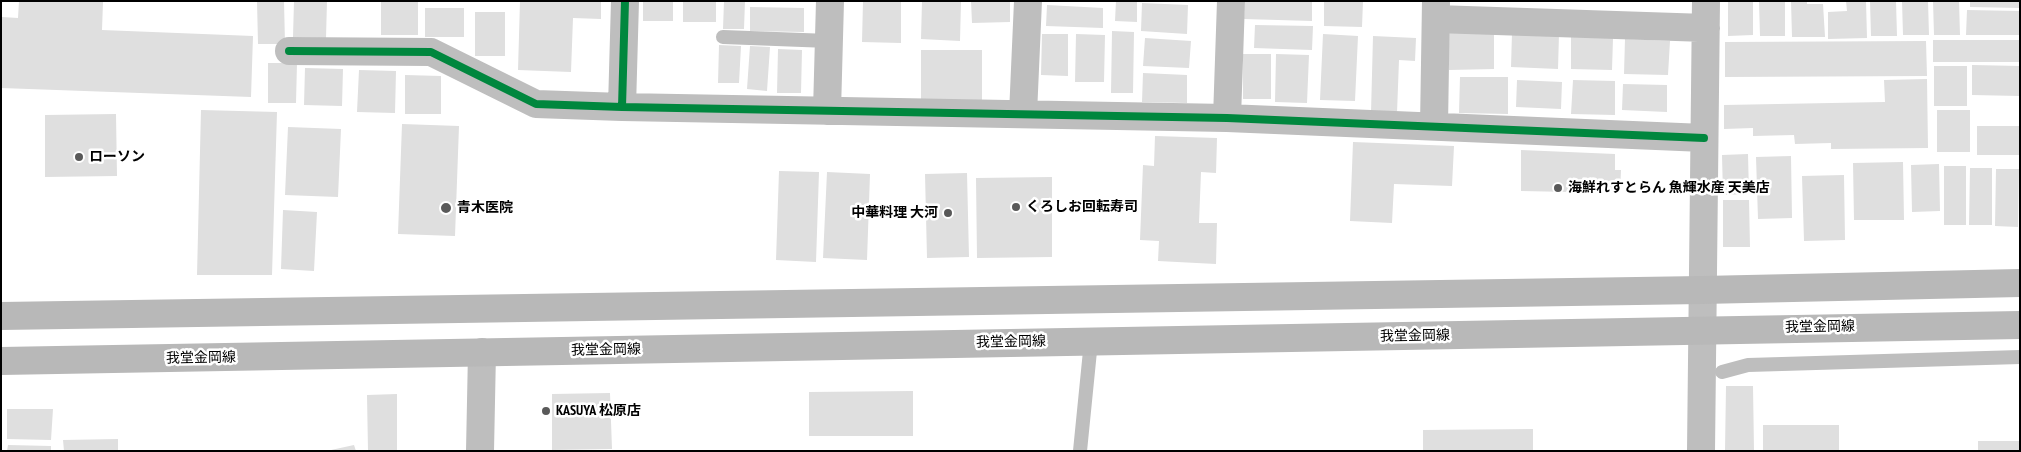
<!DOCTYPE html>
<html>
<head>
<meta charset="utf-8">
<style>
	body { margin:0 }
	#map { position:relative; width:2021px; height:452px; overflow:hidden; background:#fff; font-family:"PT Sans Narrow",sans-serif }
	canvas { display:block }
	.frame { position:absolute; inset:0; border:2px solid #000; pointer-events:none }
</style>
</head>
<body>
<div id="map">
<canvas width="2021" height="452"></canvas>
<div class="frame"></div>
</div>
<script>
const ctx = document.querySelector('canvas').getContext('2d');
ctx.lineJoin = 'round';
function fillPath(path, color) {
  ctx.fillStyle = color;
  ctx.fill(path, 'evenodd');
}
function shape(rows) {
  const path = new Path2D();
  for (const r of rows) {
    path.moveTo(r[0], r[1]);
    for (let i = 2; i < r.length; i += 2) path.lineTo(r[i], r[i + 1]);
  }
  return path;
}
function stroke(path, color, width, dash) {
  ctx.strokeStyle = color;
  ctx.lineWidth = width;
  ctx.lineCap = dash ? 'butt' : 'round';
  ctx.setLineDash(dash || []);
  ctx.stroke(path);
}
function drawText(font, color, halo, rows, align = 'center') {
  ctx.font = font + ' "PT Sans Narrow","Noto Sans JP",sans-serif';
  ctx.lineWidth = 5;
  ctx.setLineDash([]);
  ctx.textBaseline = 'middle';
  ctx.strokeStyle = halo;
  ctx.fillStyle = color;
  for (const [text, x, y, turn = 0] of rows) {
    ctx.save();
    ctx.translate(x, y);
    ctx.rotate((+turn || 0) * Math.PI / 180);
    ctx.textAlign = isNaN(turn) ? turn : align;
    if (halo) ctx.strokeText(text, 0, 0);
    ctx.fillText(text, 0, 0);
    ctx.restore();
  }
}
const building = shape([
	[19,1,103,2,102,30,253,36,251,97,1,88,2,17,18,18],
	[257,1,284,1,285,44,258,44],
	[294,1,327,1,326,38,293,37],
	[520,1,601,1,601,19,573,18,571,72,518,70],
	[643,1,673,1,673,21,643,21],
	[683,1,716,1,716,22,683,22],
	[724,1,745,1,744,29,723,29],
	[863,1,901,1,901,43,862,42],
	[922,1,961,1,960,41,921,39],
	[971,1,1010,1,1010,22,972,23],
	[1116,1,1137,1,1137,22,1115,21],
	[1245,1,1312,1,1312,21,1244,19],
	[1324,1,1363,1,1362,27,1324,26],
	[1728,1,1753,1,1753,35,1728,36],
	[1759,1,1785,1,1785,36,1760,36],
	[1791,1,1807,1,1807,4,1823,4,1825,37,1792,37],
	[1846,1,1866,1,1867,38,1828,39,1828,12,1847,11],
	[1870,1,1896,1,1897,36,1871,36],
	[1902,1,1928,1,1929,35,1903,35],
	[1933,1,1959,1,1960,35,1934,35],
	[1970,1,2020,1,2020,8,1970,7],
	[381,2,418,2,418,35,381,35],
	[1142,3,1188,5,1187,34,1141,31],
	[1047,5,1103,8,1103,28,1046,26],
	[750,7,804,8,804,32,750,31],
	[425,8,464,8,464,37,425,37],
	[1967,10,2020,11,2020,35,1966,35],
	[475,12,505,12,505,56,475,56],
	[1255,25,1313,26,1312,50,1254,48],
	[1449,30,1494,30,1494,69,1449,70],
	[1112,31,1134,32,1133,93,1111,93],
	[1512,33,1559,34,1558,69,1511,67],
	[1042,34,1068,34,1068,76,1041,75],
	[1076,34,1105,35,1104,82,1075,82],
	[1323,34,1358,36,1355,101,1320,100],
	[1373,36,1416,38,1415,61,1399,60,1397,113,1371,113],
	[1571,37,1613,38,1612,70,1571,69],
	[1145,38,1191,41,1189,68,1143,66],
	[1625,39,1670,41,1668,75,1624,74],
	[1933,40,2020,40,2020,62,1933,62],
	[1926,41,1927,76,1725,77,1725,42],
	[719,45,741,46,739,83,718,83],
	[750,46,770,47,767,91,747,89],
	[778,49,802,50,801,93,777,93],
	[921,50,982,50,982,101,921,101],
	[1243,54,1271,54,1271,99,1243,99],
	[1276,54,1309,55,1307,103,1275,102],
	[268,63,297,63,296,103,268,103],
	[1972,65,2020,66,2020,96,1972,95],
	[1934,66,1967,66,1967,106,1934,106],
	[305,68,343,69,342,106,304,105],
	[359,70,396,71,395,113,357,112],
	[1143,73,1187,75,1187,103,1142,102],
	[405,75,441,76,441,114,405,114],
	[1460,77,1508,77,1508,114,1459,113],
	[1927,79,1928,148,1831,149,1831,143,1795,144,1794,135,1753,136,1753,128,1724,129,1724,105,1885,102,1884,80],
	[1517,80,1562,82,1561,109,1516,107],
	[1573,80,1615,81,1615,115,1571,114],
	[1623,84,1667,85,1667,112,1622,110],
	[201,110,277,112,272,275,197,275],
	[1937,110,1970,110,1970,152,1937,152],
	[116,114,117,176,45,177,45,115],
	[402,124,459,126,455,236,398,234],
	[1977,126,2020,126,2020,155,1977,155],
	[288,127,341,129,338,197,285,195],
	[1155,136,1217,138,1216,173,1201,172,1199,223,1217,223,1216,264,1158,261,1159,241,1140,240,1143,165,1154,166],
	[1353,142,1454,146,1452,186,1394,184,1392,223,1350,221],
	[1521,150,1615,154,1615,170,1621,170,1620,193,1521,191],
	[1748,154,1749,194,1723,195,1722,155],
	[1791,156,1792,218,1758,219,1756,157],
	[1903,162,1904,220,1854,220,1853,163],
	[1939,164,1940,211,1912,212,1911,165],
	[1944,166,1966,166,1966,225,1944,225],
	[1970,168,1992,168,1992,225,1969,225],
	[1996,169,2019,169,2018,227,1995,226],
	[779,171,819,172,816,262,776,260],
	[827,172,870,174,867,260,823,258],
	[967,173,969,257,927,258,925,174],
	[1844,175,1845,240,1804,241,1802,176],
	[1052,177,1052,257,977,258,976,178],
	[1723,200,1749,200,1750,247,1723,247],
	[283,210,317,212,314,271,281,269],
	[1726,386,1753,386,1754,451,1725,451],
	[913,391,913,436,809,436,809,392],
	[610,393,612,449,552,450,552,394],
	[397,394,397,451,368,451,367,395],
	[7,409,53,409,51,440,7,439],
	[1763,425,1839,425,1839,451,1763,451],
	[1533,429,1533,451,1423,451,1423,430],
	[118,439,118,451,64,451,63,440],
	[1978,441,2020,441,2020,451,1978,451],
	[8,445,51,446,51,451,7,451],
	[354,445,356,451,331,451,331,450]
]);
const service = shape([
	[723,37,829,41],
	[1722,372,1748,365,2020,357],
	[1080,451,1091,341]
]);
const minor = shape([
	[625,1,622,107,1227,118,1704,138],
	[1436,19,1706,28],
	[289,51,431,52,536,104,622,107],
	[827,111,830,1],
	[1023,114,1028,1],
	[1227,118,1231,1],
	[1434,126,1436,1],
	[480,451,482,352],
	[1701,451,1706,1]
]);
const secondary = shape([
	[1,316,1702,290,2020,283],
	[1,361,2020,325]
]);
const cycleway = shape([
	[625,1,622,107,1227,118,1704,138],
	[289,51,431,52,536,104,622,107]
]);
const markers = [
	[79,157,5,"#595959"],
	[1558,188,5,"#595959"],
	[1016,207,5,"#595959"],
	[446,208,6,"#595959"],
	[948,213,5,"#595959"],
	[546,411,5,"#595959"]
];
const poiNames = [
	["ローソン",89,157],
	["海鮮れすとらん 魚輝水産 天美店",1568,188],
	["くろしお回転寿司",1026,207],
	["青木医院",457,208],
	["中華料理 大河",938,213,"right"],
	["KASUYA 松原店",556,411]
];
const streetNames = [
	["我堂金岡線",1820,327,-1],
	["我堂金岡線",1415,336,-1],
	["我堂金岡線",1011,342,-1],
	["我堂金岡線",606,350,-1],
	["我堂金岡線",201,358,-1]
];
fillPath(building, '#dfdfdf');
stroke(service, '#bebebe', 14);
stroke(minor, '#bebebe', 28);
stroke(secondary, '#b8b8b8', 28);
stroke(cycleway, '#00873e', 8);
for (const [x, y, r, color] of markers) {
  const dot = new Path2D();
  dot.arc(x, y, r, 0, 2 * Math.PI);
  ctx.fillStyle = color;
  ctx.fill(dot);
  stroke(dot, '#fff', 2);
}
drawText('bold 14px', '#000', '#fff', poiNames, 'left');
drawText('14px', '#000', '#fff', streetNames);
</script>
</body>
</html>
